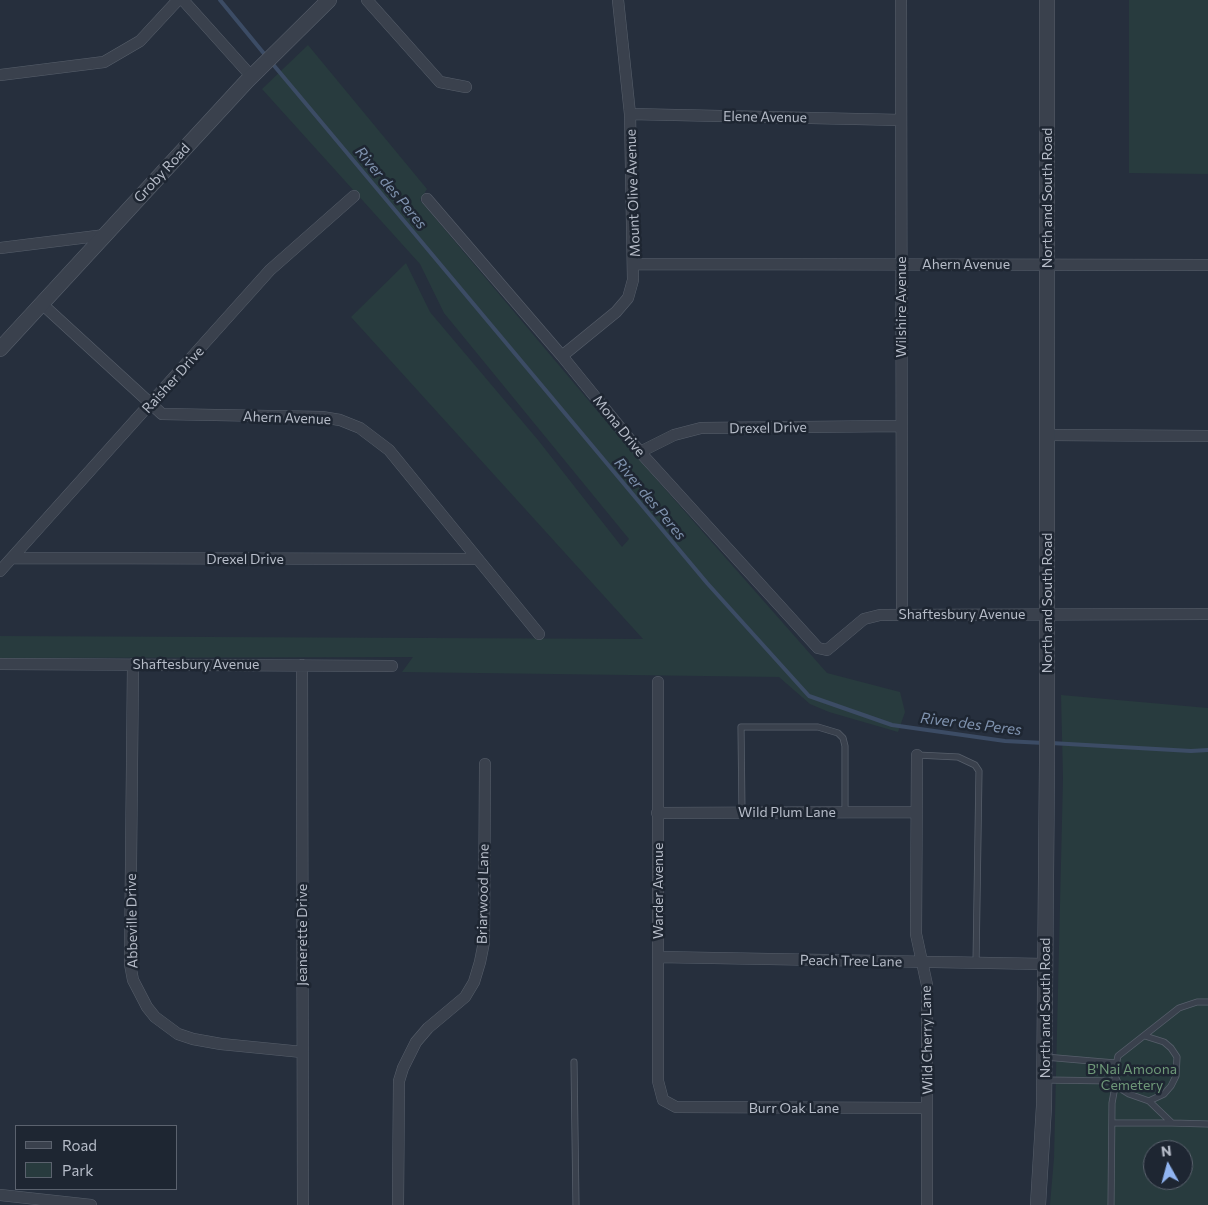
<!DOCTYPE html>
<html>
<head>
<meta charset="utf-8">
<style>
	body { margin:0 }
	#map { position:relative; width:1208px; height:1205px; overflow:hidden; background:#262f3d; font-family:Commissioner,sans-serif }
	canvas { display:block }
	.legend { position:absolute; left:15px; top:1125px; width:162px; height:65px; box-sizing:border-box; background:#1e2632; border:1px solid #5b626e; margin:0; padding:6px 9px; list-style:none; font-size:15px; color:#b6bcc8 }
	.legend li { display:flex; align-items:center; gap:10px; height:25px }
	.legend b { width:25px; border:1px solid #5b626e }
	.north { position:absolute; left:1143px; top:1140px; width:50px; height:50px; box-sizing:border-box; background:#1e2632; border:1px solid #5b626e; border-radius:50%; rotate:353deg; font-size:14px; font-weight:700; line-height:20px; text-align:center; color:#b6bcc8 }
	.north::after { content:''; display:block; margin:auto; width:18px; height:22px; background:#91b5f2; clip-path:polygon(50% 0,100% 100%,50% 72%,0 100%) }
</style>
</head>
<body>
<div id="map">
<canvas width="1208" height="1205"></canvas>
<ul class="legend">
<li><b style="height:6px;background:#3a414d"></b>Road</li>
<li><b style="height:14px;background:#283b3e"></b>Park</li>
</ul>
<div class="north">N</div>
</div>
<script>
const ctx = document.querySelector('canvas').getContext('2d');
ctx.lineJoin = 'round';
function fillPath(path, color) {
  ctx.fillStyle = color;
  ctx.fill(path, 'evenodd');
}
function shape(rows) {
  const path = new Path2D();
  for (const r of rows) {
    path.moveTo(r[0], r[1]);
    for (let i = 2; i < r.length; i += 2) path.lineTo(r[i], r[i + 1]);
  }
  return path;
}
function stroke(path, color, width, dash) {
  ctx.strokeStyle = color;
  ctx.lineWidth = width;
  ctx.lineCap = dash ? 'butt' : 'round';
  ctx.setLineDash(dash || []);
  ctx.stroke(path);
}
function drawText(font, color, halo, rows, align = 'center') {
  ctx.font = font + ' Commissioner,sans-serif';
  ctx.lineWidth = 5;
  ctx.setLineDash([]);
  ctx.textBaseline = 'middle';
  ctx.strokeStyle = halo;
  ctx.fillStyle = color;
  for (const [text, x, y, turn = 0] of rows) {
    ctx.save();
    ctx.translate(x, y);
    ctx.rotate((+turn || 0) * Math.PI / 180);
    ctx.textAlign = isNaN(turn) ? turn : align;
    if (halo) ctx.strokeText(text, 0, 0);
    ctx.fillText(text, 0, 0);
    ctx.restore();
  }
}
const green = shape([
	[1129,0,1208,0,1208,174,1129,173],
	[308,45,427,189,420,200,621,439,827,673,900,692,905,712,898,732,829,712,810,704,779,677,402,672,413,657,0,658,0,636,643,639,351,317,406,263,430,312,538,440,622,547,629,539,444,313,420,264,262,89],
	[1061,695,1208,708,1208,1205,1050,1205,1054,1158,1063,778],
	[1153,1150,1183,1150,1183,1180,1153,1180]
]);
const stream = shape([
	[220,0,266,56],
	[271,62,707,583,809,696,892,725,1005,741,1044,743],
	[1051,743,1191,751,1208,750]
]);
const service = shape([
	[917,755,958,757,975,765,979,771,976,963],
	[742,813,741,727,818,727,838,733,843,738,845,746,845,812],
	[1145,1036,1164,1042,1171,1048,1177,1057,1176,1076,1171,1086,1164,1094,1149,1101,1129,1094,1121,1089,1114,1074,1118,1056,1179,1008,1197,1002,1208,1002],
	[1045,1057,1115,1063],
	[574,1062,576,1205],
	[1046,1080,1116,1081],
	[1149,1101,1172,1123,1208,1124],
	[1112,1123,1172,1123],
	[1111,1205,1112,1103,1116,1081]
]);
const minor = shape([
	[183,0,252,77],
	[367,0,440,82,466,87],
	[901,0,902,614],
	[0,75,104,62,140,41,178,0],
	[630,114,901,120],
	[427,199,562,356,640,452,818,648,827,650,864,619,880,615,1208,614],
	[0,248,105,235],
	[635,264,1208,265],
	[42,304,162,414,322,417,340,420,360,428,389,450,539,634],
	[562,356,616,312,628,298,633,280,630,114,618,0],
	[1047,435,1208,436],
	[640,452,674,435,701,428,901,426],
	[12,558,478,559],
	[0,571,270,270,354,196],
	[0,664,392,666],
	[133,664,130,964,133,980,147,1007,155,1017,178,1034,193,1039,221,1044,302,1052],
	[302,665,303,1205],
	[658,682,658,1081,663,1100,676,1107,927,1108],
	[917,755,916,934,927,985,927,1205],
	[657,813,916,812],
	[658,957,1045,964],
	[0,1195,91,1205],
	[398,1205,399,1081,403,1068,416,1042,428,1028,465,997,474,982,480,962,484,942,485,764]
]);
const tertiary = shape([
	[0,349,247,81,329,0],
	[1038,1205,1044,1106,1047,762,1047,0]
]);
const streetNames = [
	["Elene Avenue",765,117,1],
	["Groby Road",162,173,-47],
	["Mount Olive Avenue",633,193,-92],
	["North and South Road",1047,198,-90],
	["Ahern Avenue",966,264],
	["Wilshire Avenue",901,307,-90],
	["Raisher Drive",173,380,-48],
	["Ahern Avenue",287,418,2],
	["Mona Drive",619,426,51],
	["Drexel Drive",768,428,-1],
	["Drexel Drive",245,559],
	["North and South Road",1047,603,-90],
	["Shaftesbury Avenue",962,614],
	["Shaftesbury Avenue",196,664],
	["Wild Plum Lane",787,812],
	["Warder Avenue",658,891,-90],
	["Briarwood Lane",483,894,-89],
	["Abbeville Drive",132,921,-91],
	["Jeanerette Drive",302,935,-90],
	["Peach Tree Lane",851,961,1],
	["North and South Road",1045,1008,-90],
	["Wild Cherry Lane",927,1040,-91],
	["Burr Oak Lane",794,1108]
];
const parkNames = [
	["B'Nai Amoona",1132,1069],
	["Cemetery",1132,1085]
];
const waterNames = [
	["River des Peres",391,188,50],
	["River des Peres",650,499,50],
	["River des Peres",971,724,7]
];
fillPath(green, '#283b3e');
stroke(stream, '#3c4c65', 4);
stroke(service, '#575f6b', 7);
stroke(minor, '#575f6b', 12);
stroke(tertiary, '#575f6b', 16);
stroke(service, '#3a414d', 5.5);
stroke(minor, '#3a414d', 11);
stroke(tertiary, '#3a414d', 15);
drawText('14px', '#b6bcc8', '#1e2632', streetNames);
drawText('14px', '#6e9878', '#1e2632', parkNames);
drawText('italic 15px', '#7f92ae', '#1e2632', waterNames);
</script>
</body>
</html>
